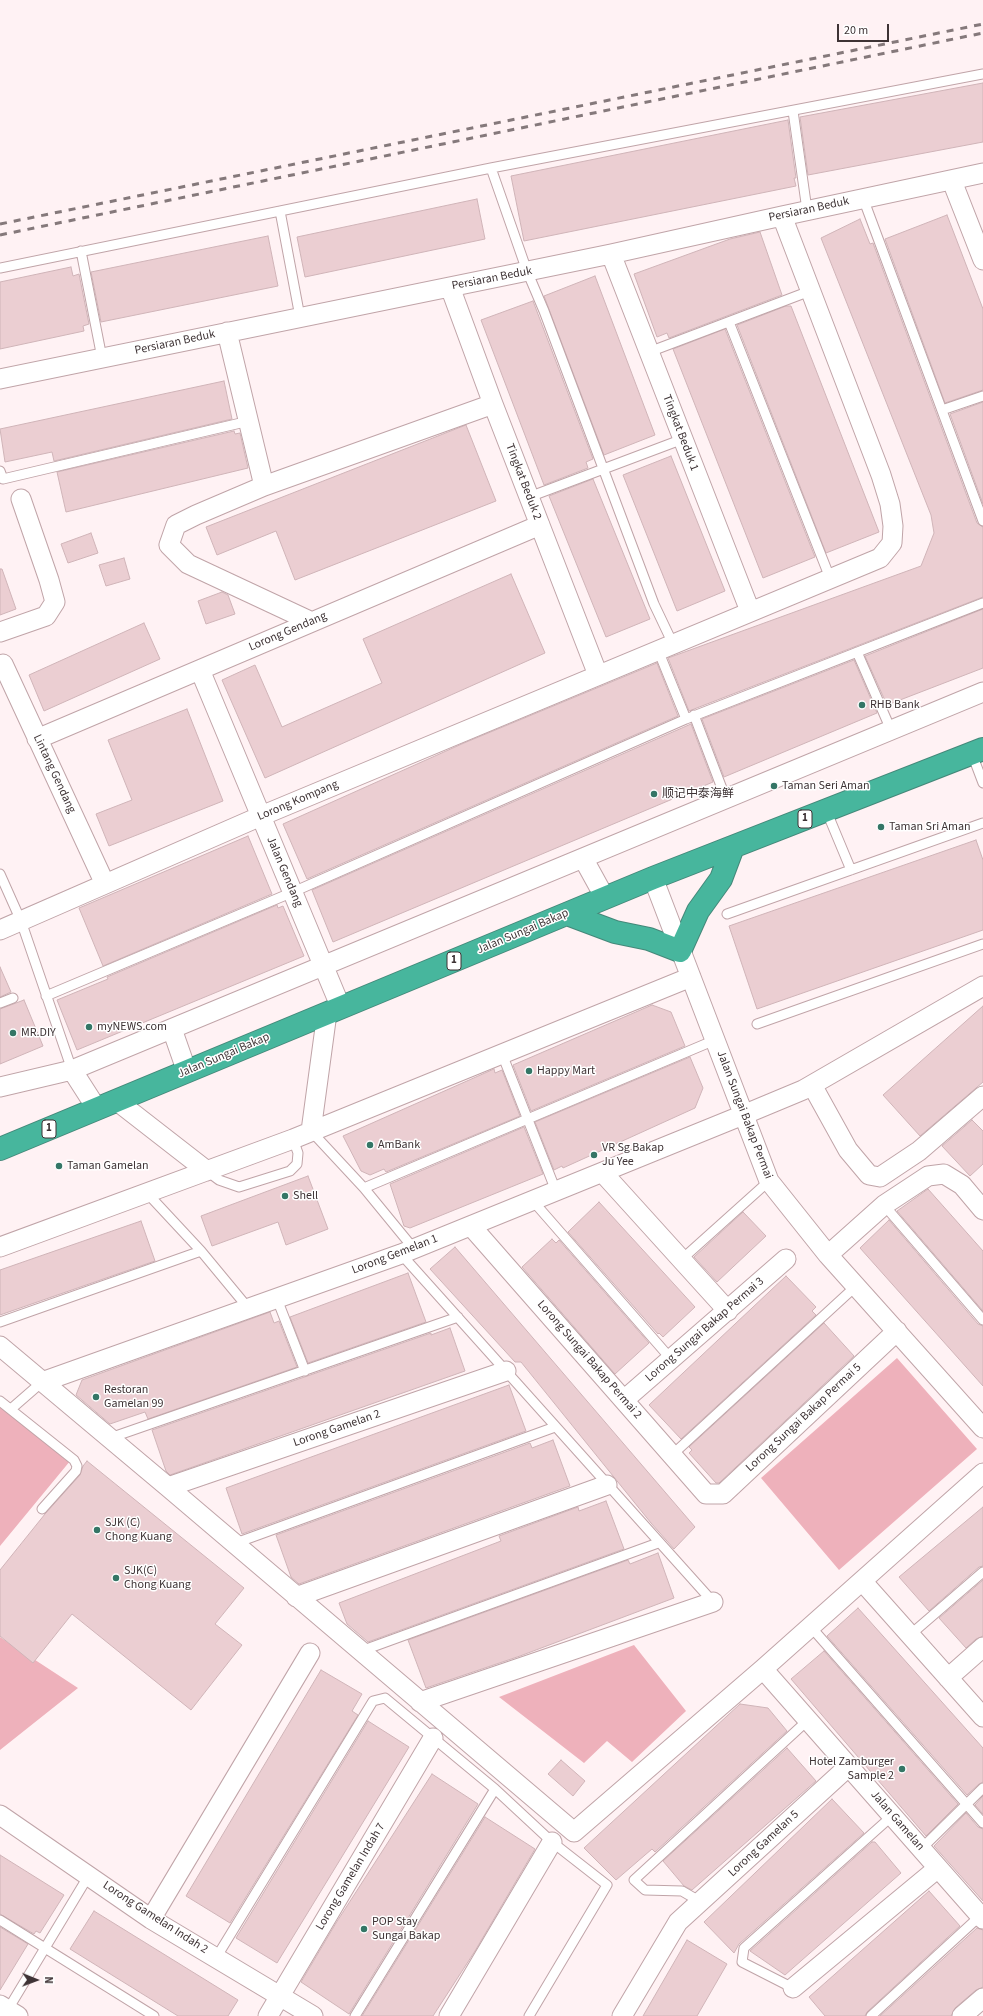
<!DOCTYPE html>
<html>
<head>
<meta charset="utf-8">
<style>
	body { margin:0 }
	#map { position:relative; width:983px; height:2016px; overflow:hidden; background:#fff2f4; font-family:"Source Sans 3",sans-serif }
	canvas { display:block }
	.north { position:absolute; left:16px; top:1960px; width:40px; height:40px; -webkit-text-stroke:3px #fff; paint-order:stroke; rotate:91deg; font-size:11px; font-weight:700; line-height:16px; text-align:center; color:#3e3335 }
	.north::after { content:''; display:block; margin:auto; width:14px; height:18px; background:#3e3335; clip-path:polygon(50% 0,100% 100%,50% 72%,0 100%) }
	.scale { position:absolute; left:837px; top:24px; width:52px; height:18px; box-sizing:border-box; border:2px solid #3e3335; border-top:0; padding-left:5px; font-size:12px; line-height:14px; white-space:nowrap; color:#3e3335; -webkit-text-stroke:3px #fff; paint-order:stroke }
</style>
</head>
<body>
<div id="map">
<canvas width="983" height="2016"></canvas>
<div class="north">N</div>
<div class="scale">20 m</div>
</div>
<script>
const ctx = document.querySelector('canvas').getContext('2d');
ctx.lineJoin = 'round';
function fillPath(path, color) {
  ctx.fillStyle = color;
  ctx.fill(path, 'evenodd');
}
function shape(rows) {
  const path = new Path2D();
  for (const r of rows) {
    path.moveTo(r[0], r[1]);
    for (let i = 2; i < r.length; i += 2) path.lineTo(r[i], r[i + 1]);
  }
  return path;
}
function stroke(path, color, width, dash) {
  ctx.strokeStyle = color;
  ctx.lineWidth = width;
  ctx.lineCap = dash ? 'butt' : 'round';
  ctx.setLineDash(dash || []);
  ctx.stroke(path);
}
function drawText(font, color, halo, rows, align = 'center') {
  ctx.font = font + ' "Source Sans 3","Noto Sans SC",sans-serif';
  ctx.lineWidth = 3;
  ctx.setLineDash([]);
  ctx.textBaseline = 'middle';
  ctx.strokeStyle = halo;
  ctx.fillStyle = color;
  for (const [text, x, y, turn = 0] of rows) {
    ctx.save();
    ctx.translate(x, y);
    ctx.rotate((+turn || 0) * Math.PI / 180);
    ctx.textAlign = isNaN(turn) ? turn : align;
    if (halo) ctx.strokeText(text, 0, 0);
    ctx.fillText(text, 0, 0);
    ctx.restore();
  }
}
const green = shape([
	[897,1358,977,1449,839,1570,761,1478],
	[0,1399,75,1455,0,1546],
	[0,1637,78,1688,0,1750],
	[634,1645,686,1711,632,1762,607,1741,584,1763,499,1697]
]);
const building = shape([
	[983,83,983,142,808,175,800,117,983,83],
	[788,120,796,178,794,178,796,186,524,241,511,176,788,120],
	[477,199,485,239,305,277,297,237,477,199],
	[947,215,983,309,983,390,945,403,885,239,947,215],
	[860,219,870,244,873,243,977,523,983,527,983,597,689,711,668,658,921,566,934,533,931,515,821,238,860,219],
	[760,232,782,295,669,338,667,333,657,337,634,274,730,239,760,232],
	[268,236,278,286,101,322,91,272,268,236],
	[71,267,73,276,79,274,89,324,83,326,84,331,0,349,0,282,71,267],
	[595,276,655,435,604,455,544,296,595,276],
	[533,301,593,459,586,462,588,468,544,485,481,320,533,301],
	[786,306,791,306,879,532,826,553,737,325,786,306],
	[725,329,815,557,763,578,673,349,725,329],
	[224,381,232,419,54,461,52,452,5,462,0,429,224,381],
	[983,402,983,504,950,414,983,402],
	[466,425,496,501,295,580,276,531,217,555,206,527,466,425],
	[234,431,235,434,240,433,248,468,66,512,57,472,234,431],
	[671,456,725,591,677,611,623,475,671,456],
	[593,479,650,619,606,637,549,496,593,479],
	[91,533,98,553,68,563,61,544,91,533],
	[124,558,130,579,106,586,99,565,124,558],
	[0,569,2,569,16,609,0,615,0,569],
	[511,574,545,653,265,778,222,680,255,665,282,727,382,683,363,639,511,574],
	[222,592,228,595,235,614,206,624,198,601,222,592],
	[983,609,983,668,887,705,865,656,983,609],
	[144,623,160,659,44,711,29,675,144,623],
	[854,660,877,713,724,777,702,719,854,660],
	[657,663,678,716,307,879,283,824,464,743,657,663],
	[187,709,223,801,109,846,96,814,132,800,108,740,187,709],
	[691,724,713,782,333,942,312,890,691,724],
	[248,836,272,894,103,966,79,908,248,836],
	[976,840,983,860,983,930,757,1009,729,926,976,840],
	[277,905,278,908,283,906,304,956,77,1050,57,1000,108,979,107,977,277,905],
	[0,967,11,992,0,997,0,967],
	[24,1000,43,1046,0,1064,0,1009,24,1000],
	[652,1005,671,1012,685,1046,531,1111,513,1065,652,1005],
	[983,1006,983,1082,920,1136,883,1095,983,1006],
	[690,1057,703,1088,695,1108,563,1168,562,1166,554,1170,535,1122,690,1057],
	[494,1069,495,1073,502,1070,520,1116,386,1172,384,1169,370,1175,361,1171,343,1136,494,1069],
	[972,1120,983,1131,983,1164,970,1176,942,1146,972,1120],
	[524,1127,543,1174,410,1228,404,1226,390,1184,524,1127],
	[308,1176,328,1229,286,1245,278,1222,212,1246,201,1216,308,1176],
	[928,1189,983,1251,983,1311,897,1211,928,1189],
	[599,1202,695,1307,663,1337,659,1333,658,1334,568,1232,599,1202],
	[743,1212,766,1236,717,1282,694,1257,743,1212],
	[889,1220,978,1324,983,1326,983,1386,860,1248,889,1220],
	[141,1221,155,1261,0,1315,0,1270,141,1221],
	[552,1239,556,1243,559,1240,649,1343,615,1374,522,1267,552,1239],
	[455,1247,695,1527,674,1549,651,1523,521,1362,515,1362,430,1269,455,1247],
	[408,1273,426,1322,308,1363,290,1317,408,1273],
	[786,1276,816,1307,812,1311,816,1315,681,1439,649,1405,786,1276],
	[270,1312,274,1323,279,1321,297,1367,148,1419,145,1412,110,1424,76,1395,82,1380,270,1312],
	[824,1323,854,1356,719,1483,716,1483,689,1453,692,1450,689,1447,824,1323],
	[450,1328,465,1371,170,1475,166,1471,152,1430,431,1333,431,1335,450,1328],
	[509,1385,526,1431,242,1534,226,1488,509,1385],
	[553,1440,570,1486,299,1584,291,1577,276,1535,530,1443,532,1448,553,1440],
	[87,1461,244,1588,215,1624,242,1645,191,1710,72,1614,33,1663,0,1636,0,1570,45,1514,80,1475,83,1466,87,1461],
	[606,1501,624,1549,368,1642,347,1624,339,1603,501,1541,499,1536,578,1507,579,1511,606,1501],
	[983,1507,983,1566,979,1567,929,1611,899,1577,983,1507],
	[658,1553,674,1598,520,1656,426,1688,408,1640,628,1560,630,1564,658,1553],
	[983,1580,983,1636,976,1639,966,1648,939,1618,983,1580],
	[858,1608,983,1748,983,1782,979,1784,967,1795,827,1636,858,1608],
	[824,1651,958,1804,926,1836,791,1679,824,1651],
	[321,1670,362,1694,352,1711,358,1715,230,1923,186,1896,321,1670],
	[740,1704,768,1708,787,1731,655,1852,652,1849,616,1880,584,1848,740,1704],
	[368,1721,409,1747,277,1963,236,1938,368,1721],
	[787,1748,816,1781,692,1890,684,1886,663,1861,787,1748],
	[561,1760,585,1781,573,1796,548,1774,561,1760],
	[432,1774,478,1804,349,2014,301,1982,336,1923,432,1774],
	[983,1796,983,1814,975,1805,983,1796],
	[832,1799,864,1833,739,1944,734,1953,704,1922,832,1799],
	[966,1813,978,1827,983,1829,983,1901,934,1846,966,1813],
	[485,1817,535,1849,475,1951,433,2016,362,2016,485,1817],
	[872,1842,875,1842,901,1873,785,1975,750,1951,872,1842],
	[0,1855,64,1895,40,1933,36,1931,34,1934,0,1914,0,1855],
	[929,1891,960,1926,867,2012,865,2016,825,2016,809,1997,929,1891],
	[94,1911,238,2000,228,2016,178,2016,70,1949,94,1911],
	[0,1927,28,1944,0,1990,0,1927],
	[977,1928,983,1930,983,1987,976,1990,955,2008,951,2016,880,2016,977,1928],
	[687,1940,727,1964,697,2016,643,2016,687,1940]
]);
const lane = shape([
	[793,111,807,210],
	[491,168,527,271,544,311,654,604,673,644],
	[863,198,983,521],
	[280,211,300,317],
	[81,251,102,358],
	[0,268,491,168,983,74],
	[729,322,830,578],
	[649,352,810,291],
	[942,410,983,396],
	[0,471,3,479,249,421],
	[529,497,683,439],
	[658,650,686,719],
	[857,652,891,730],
	[694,715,726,799],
	[972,754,983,783],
	[826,810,851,870],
	[0,874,21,921,72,1070],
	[727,914,983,823],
	[46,996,293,892,686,719,983,603],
	[0,1003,13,998],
	[757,1024,983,944],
	[502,1054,556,1191],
	[311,1131,364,1188,414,1249],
	[207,1171,219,1180,239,1187,290,1171,297,1164,298,1153,293,1139],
	[364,1188,715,1040],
	[147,1193,201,1251,249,1309],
	[533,1201,671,1359],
	[884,1205,983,1320],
	[401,1254,713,1602],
	[681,1260,769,1181],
	[277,1299,305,1371],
	[0,1322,201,1251],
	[0,1401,74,1460,77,1466,76,1471,42,1509],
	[11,1409,42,1382],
	[110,1438,458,1317],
	[672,1455,856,1286],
	[233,1544,555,1427],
	[811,1627,983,1823],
	[910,1635,983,1572],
	[361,1651,658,1543],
	[921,1849,983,1788],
	[701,1902,682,1891,645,1890,634,1880,808,1720],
	[0,1920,154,2016],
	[216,1958,373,1701,385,1698,495,1789,552,1842,607,1885,529,2016],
	[793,1988,742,1962,744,1948,892,1816],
	[7,2011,89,1875],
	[355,2016,495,1789],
	[871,2016,980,1916]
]);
const street = shape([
	[952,181,983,260],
	[611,254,750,611],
	[450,287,493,404,598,675],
	[227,332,264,486],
	[0,379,611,254,782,216,983,173],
	[312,622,188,564,169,545,176,525,196,515,264,486,493,404],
	[0,632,46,616,55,602,49,580,21,499],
	[3,664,105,884],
	[200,670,341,1008],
	[37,739,540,525],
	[583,858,605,898],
	[653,878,769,1181,828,1255,983,1428],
	[0,930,261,816,880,558,892,543,893,526,890,504,881,475,782,216],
	[172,1029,187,1072],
	[72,1070,97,1109],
	[812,1085,848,1150,869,1175,880,1177,919,1151,983,1096],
	[0,1087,72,1070,983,692],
	[117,1101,207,1171],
	[311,1131,327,1013],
	[603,1173,728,1311],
	[471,1226,706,1494,723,1494,897,1331],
	[0,1247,293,1139,691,977],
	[828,1255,884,1205,928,1176,944,1174,962,1185,983,1210],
	[0,1346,168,1487,574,1832,763,1669,983,1473],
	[42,1382,401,1254,743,1115,803,1090,983,986],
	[624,1400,786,1259],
	[168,1487,506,1371],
	[862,1581,983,1717],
	[296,1597,607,1485],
	[763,1669,983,1919],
	[948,1678,983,1647],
	[420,1702,713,1602],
	[0,1815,151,1919,313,2016],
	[151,1919,310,1653],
	[793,1988,938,1868],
	[0,2005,18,2016],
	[268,2016,433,1738],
	[449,2016,552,1842],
	[622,2016,678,1922,849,1766],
	[962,2016,983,1998]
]);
const highway = shape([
	[567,914,615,932,649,939,680,951,698,911,721,879,733,847],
	[0,1149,653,878,983,749]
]);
const rail = shape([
	[0,224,983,24],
	[0,235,983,33]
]);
const markers = [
	[862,705,4,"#347666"],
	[774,786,4,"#347666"],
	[654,794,4,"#347666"],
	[881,827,4,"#347666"],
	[89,1027,4,"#347666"],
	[13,1033,4,"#347666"],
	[529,1071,4,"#347666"],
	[370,1145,4,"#347666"],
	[594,1155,4,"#347666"],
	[59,1166,4,"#347666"],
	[285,1196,4,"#347666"],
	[96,1397,4,"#347666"],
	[97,1530,4,"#347666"],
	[116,1578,4,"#347666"],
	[902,1769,4,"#347666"],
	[364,1929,4,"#347666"]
];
const shields = [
	[805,819,14],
	[454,961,14],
	[49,1129,14]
];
const shieldNames = [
	["1",805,819],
	["1",454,961],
	["1",49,1129]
];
const streetNames = [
	["Persiaran Beduk",809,210,-12],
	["Persiaran Beduk",492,279,-11],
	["Persiaran Beduk",175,343,-12],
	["Tingkat Beduk 1",680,433,69],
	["Tingkat Beduk 2",523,482,69],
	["Lorong Gendang",288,632,-23],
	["Lintang Gendang",54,774,65],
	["Lorong Kompang",298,801,-23],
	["Jalan Gendang",284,872,67],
	["Jalan Sungai Bakap",523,932,-23],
	["Jalan Sungai Bakap",224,1056,-23],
	["Jalan Sungai Bakap Permai",744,1115,69],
	["Lorong Gemelan 1",395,1255,-21],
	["Lorong Sungai Bakap Permai 3",705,1330,-41],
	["Lorong Sungai Bakap Permai 2",589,1360,49],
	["Lorong Sungai Bakap Permai 5",804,1418,-43],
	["Lorong Gamelan 2",337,1429,-19],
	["Jalan Gamelan",897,1821,49],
	["Lorong Gamelan 5",764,1844,-43],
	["Lorong Gamelan Indah 7",351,1877,-59],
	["Lorong Gamelan Indah 2",155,1918,33]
];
const poiNames = [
	["RHB Bank",870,705],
	["Taman Seri Aman",782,786],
	["顺记中泰海鲜",662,794],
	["Taman Sri Aman",889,827],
	["myNEWS.com",97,1027],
	["MR.DIY",21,1033],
	["Happy Mart",537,1071],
	["AmBank",378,1145],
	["VR Sg Bakap",602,1148],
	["Ju Yee",602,1162],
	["Taman Gamelan",67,1166],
	["Shell",293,1196],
	["Restoran",104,1390],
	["Gamelan 99",104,1404],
	["SJK (C)",105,1523],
	["Chong Kuang",105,1537],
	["SJK(C)",124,1571],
	["Chong Kuang",124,1585],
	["Hotel Zamburger",894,1762,"right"],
	["Sample 2",894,1776,"right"],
	["POP Stay",372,1922],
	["Sungai Bakap",372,1936]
];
fillPath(green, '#eeb1bb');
fillPath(building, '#ebced2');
stroke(building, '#d0b4b8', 1);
stroke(lane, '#c0a4a8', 11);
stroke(street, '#c0a4a8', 21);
stroke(highway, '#448879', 24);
stroke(lane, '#fff', 9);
stroke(street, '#fff', 19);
stroke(highway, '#47b69d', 22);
stroke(rail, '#85797b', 3, [7, 7]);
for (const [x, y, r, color] of markers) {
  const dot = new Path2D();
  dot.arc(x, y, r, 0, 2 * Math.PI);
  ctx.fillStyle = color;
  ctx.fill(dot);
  stroke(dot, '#fff', 1.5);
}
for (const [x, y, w] of shields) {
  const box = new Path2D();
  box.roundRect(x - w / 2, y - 9, w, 18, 3);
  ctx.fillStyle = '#fff';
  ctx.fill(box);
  stroke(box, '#3e3335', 1);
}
drawText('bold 11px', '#3e3335', null, shieldNames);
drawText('12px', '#3e3335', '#fff', streetNames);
drawText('12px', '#3e3335', '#fff', poiNames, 'left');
</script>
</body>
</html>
